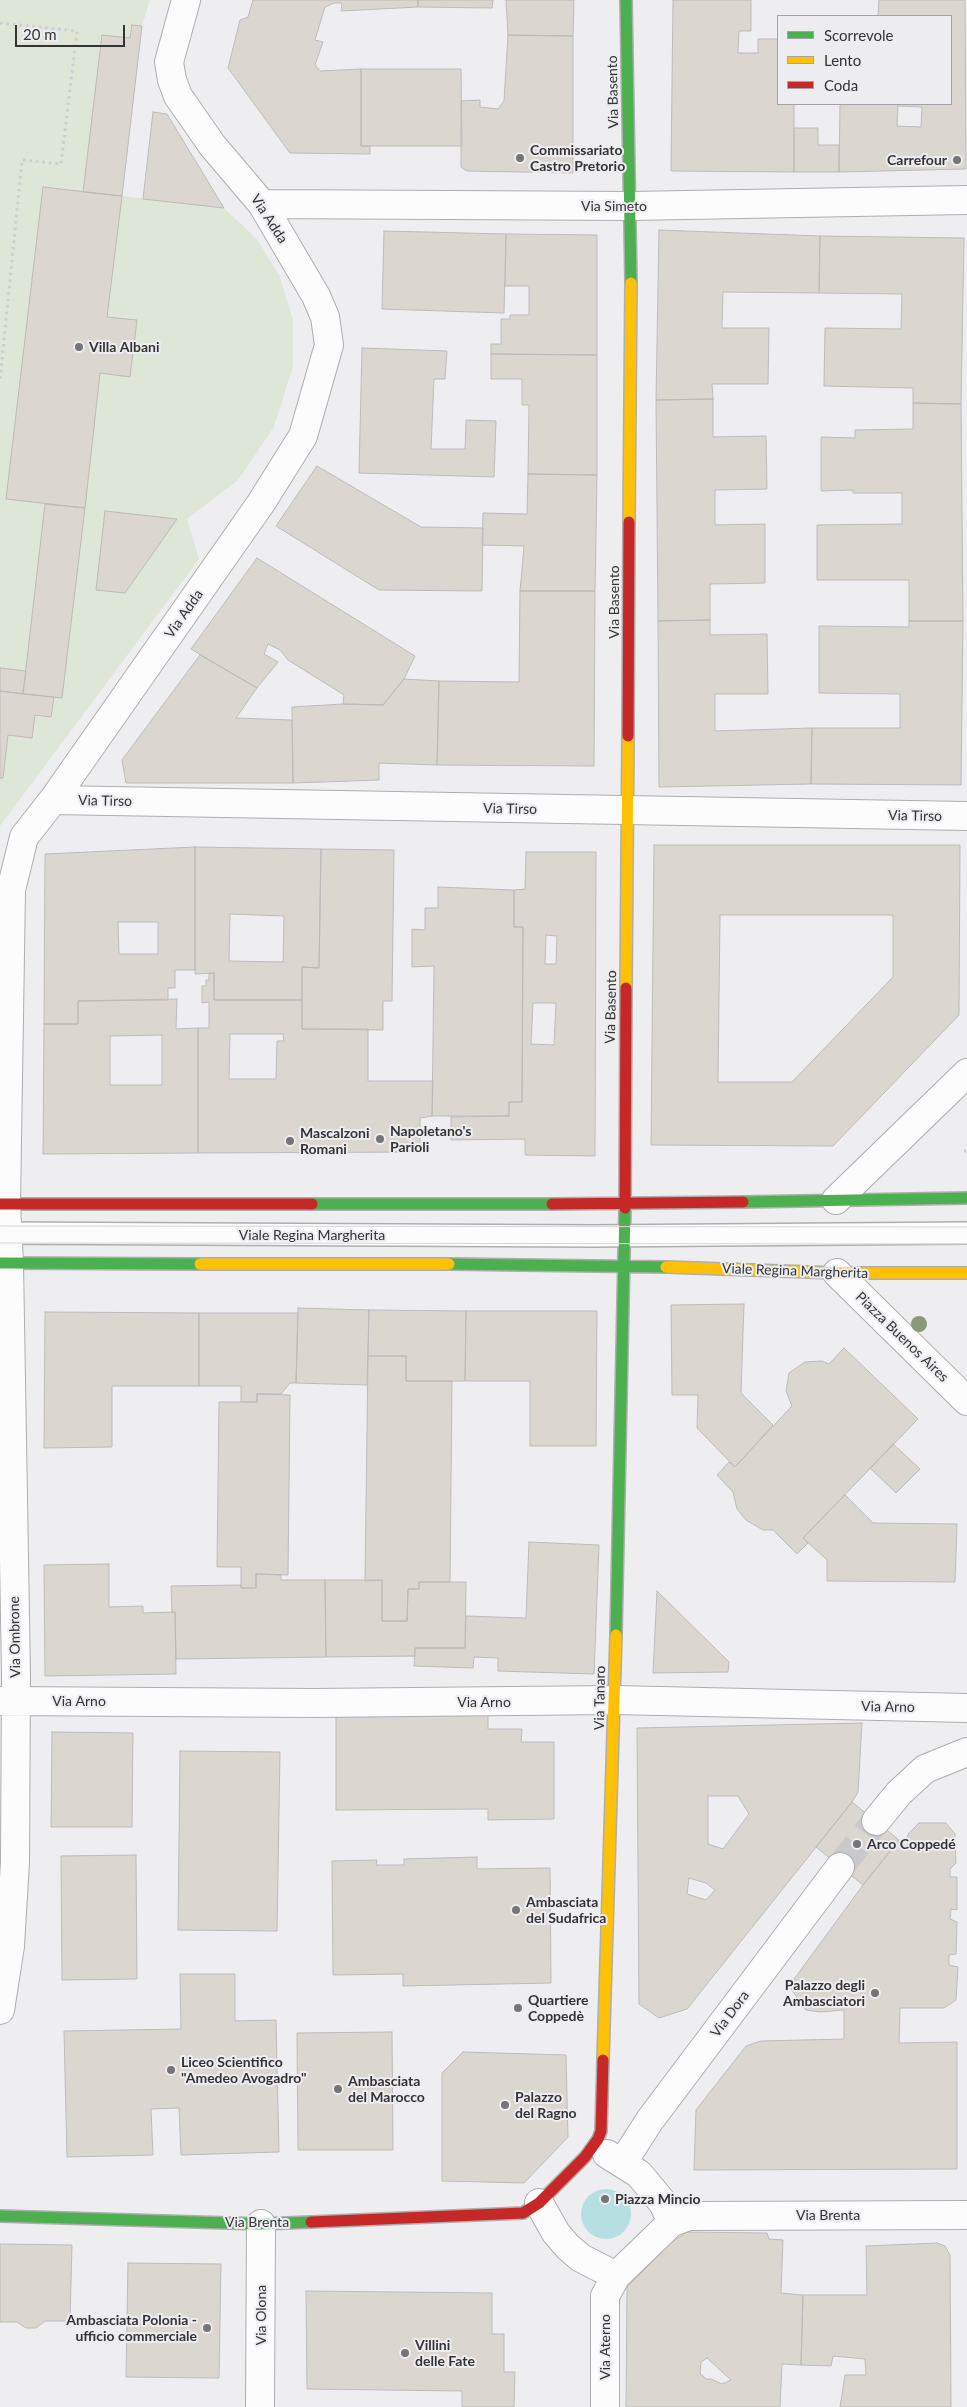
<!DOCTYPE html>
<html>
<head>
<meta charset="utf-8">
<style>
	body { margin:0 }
	#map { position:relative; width:967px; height:2407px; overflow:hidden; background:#eeeef0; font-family:Lato,sans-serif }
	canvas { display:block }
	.legend { position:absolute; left:777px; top:15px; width:175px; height:90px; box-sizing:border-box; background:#ededf1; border:1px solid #a3a3a6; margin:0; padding:6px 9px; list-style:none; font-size:15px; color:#343435 }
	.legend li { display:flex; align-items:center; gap:10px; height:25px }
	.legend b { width:25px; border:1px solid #a3a3a6 }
	.scale { position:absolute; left:15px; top:25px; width:110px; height:22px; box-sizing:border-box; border:2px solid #343435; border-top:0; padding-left:6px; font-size:15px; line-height:18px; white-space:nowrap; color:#343435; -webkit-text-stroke:4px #ededf1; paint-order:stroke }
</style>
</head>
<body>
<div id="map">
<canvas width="967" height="2407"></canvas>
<ul class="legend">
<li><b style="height:6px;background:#4caf50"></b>Scorrevole</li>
<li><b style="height:6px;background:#ffc107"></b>Lento</li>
<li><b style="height:6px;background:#c62828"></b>Coda</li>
</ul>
<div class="scale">20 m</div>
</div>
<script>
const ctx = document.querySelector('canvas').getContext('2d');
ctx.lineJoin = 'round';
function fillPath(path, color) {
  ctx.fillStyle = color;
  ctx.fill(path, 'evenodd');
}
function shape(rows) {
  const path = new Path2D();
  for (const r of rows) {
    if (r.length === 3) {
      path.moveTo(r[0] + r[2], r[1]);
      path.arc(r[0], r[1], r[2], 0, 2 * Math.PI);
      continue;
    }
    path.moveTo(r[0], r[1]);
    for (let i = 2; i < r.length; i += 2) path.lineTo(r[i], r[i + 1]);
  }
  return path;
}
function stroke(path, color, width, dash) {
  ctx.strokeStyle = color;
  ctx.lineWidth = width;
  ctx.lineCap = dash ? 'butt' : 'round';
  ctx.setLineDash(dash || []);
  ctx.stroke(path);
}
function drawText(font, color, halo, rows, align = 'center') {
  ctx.font = font + ' Lato,sans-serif';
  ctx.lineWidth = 4;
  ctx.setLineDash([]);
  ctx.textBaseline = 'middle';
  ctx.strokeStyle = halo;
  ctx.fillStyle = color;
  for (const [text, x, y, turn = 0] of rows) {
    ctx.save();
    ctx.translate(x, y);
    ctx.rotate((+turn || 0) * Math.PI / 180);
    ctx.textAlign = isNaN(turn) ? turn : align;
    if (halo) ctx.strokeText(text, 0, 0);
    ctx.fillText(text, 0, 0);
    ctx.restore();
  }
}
const green = shape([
	[0,0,150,0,142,26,122,196,224,208,257,239,280,277,293,320,293,366,274,427,238,480,187,519,199,559,0,826]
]);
const water = shape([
	[606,2214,25]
]);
const building = shape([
	[253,0,418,0,418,7,341,11,342,3,334,3,325,7,315,40,323,42,315,65,320,71,361,69,361,146,370,146,370,154,290,153,228,68,240,20,248,17,253,0],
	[418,0,493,0,492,8,418,7,418,0],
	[506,0,574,0,573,36,508,35,506,0],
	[673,0,751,0,751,31,739,31,738,53,758,53,758,39,778,39,778,104,794,104,794,172,671,171,673,0],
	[879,0,965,0,966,169,839,172,840,104,951,104,951,16,878,16,879,0],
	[898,106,922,107,921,127,897,126,898,106],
	[132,25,142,26,122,196,83,192,102,35,130,38,132,25],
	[508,35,573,36,573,173,467,171,461,167,461,101,480,100,480,107,498,109,504,101,508,35],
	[361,69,461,69,462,146,361,146,361,69],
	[153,112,167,114,224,208,143,199,153,112],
	[794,128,818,128,818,145,839,145,839,172,794,172,794,128],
	[43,187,122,196,107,317,137,320,130,377,100,373,85,508,6,499,43,187],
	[659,230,820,236,819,293,723,292,722,328,769,328,768,384,712,384,713,399,656,400,659,230],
	[384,231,506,234,504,313,382,309,384,231],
	[506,234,597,235,597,355,491,354,491,344,501,344,501,319,510,319,510,315,529,315,529,286,505,286,506,234],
	[820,236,964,238,961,404,913,403,913,388,824,386,825,328,901,329,902,294,819,293,820,236],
	[362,348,447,351,445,379,434,379,431,449,465,449,466,420,496,421,494,477,359,473,362,348],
	[491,354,597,355,597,475,528,474,529,405,522,405,522,379,491,379,491,354],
	[713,399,713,437,766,436,767,489,715,490,715,525,765,524,765,583,710,584,710,620,658,621,656,400,713,399],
	[913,403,961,404,963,621,909,621,909,580,817,580,817,525,902,524,902,493,853,493,853,490,821,491,821,437,855,438,855,430,913,429,913,403],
	[317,466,421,527,483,528,482,591,379,590,276,526,317,466],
	[528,474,597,475,595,591,520,591,524,546,482,545,483,513,527,514,528,474],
	[45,504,85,508,62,698,23,694,45,504],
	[105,511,177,519,125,593,96,590,105,511],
	[257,558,415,656,404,679,383,705,343,704,344,695,288,660,280,650,268,644,264,654,278,662,257,688,191,649,257,558],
	[520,591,595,591,594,766,437,765,439,681,519,682,520,591],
	[710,620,710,635,767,634,768,694,715,694,715,731,812,728,811,784,659,787,658,621,710,620],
	[909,621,963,621,961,785,811,784,812,728,900,728,900,694,819,693,819,626,909,627,909,621],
	[200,655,257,688,236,718,292,720,293,783,126,783,122,760,200,655],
	[0,668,26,671,23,694,0,691,0,668],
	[404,679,439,681,437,765,379,763,379,780,293,783,292,707,343,704,383,705,404,679],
	[0,691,54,697,51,717,35,715,32,738,8,735,3,778,0,778,0,691],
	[654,845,960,845,959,1015,833,1146,651,1145,654,845],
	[720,915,893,915,893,977,792,1082,718,1082,720,915],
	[195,847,195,970,175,970,175,988,168,988,168,1000,78,1001,78,1024,44,1024,45,854,195,847],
	[118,922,158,922,158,954,119,954,118,922],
	[195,847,321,849,319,968,302,967,302,1000,214,1000,214,973,195,974,195,847],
	[230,914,284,916,283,962,229,961,230,914],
	[321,849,394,850,392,1001,383,1001,383,1030,302,1029,302,967,319,968,321,849],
	[526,852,596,852,595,1156,525,1155,525,1139,451,1140,451,1117,509,1116,509,1102,522,1102,523,927,514,927,514,890,525,889,526,852],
	[546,935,557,936,556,964,545,964,546,935],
	[533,1003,556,1003,554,1045,531,1044,533,1003],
	[438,887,514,890,514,927,523,927,522,1102,509,1102,509,1116,432,1116,434,966,412,967,412,929,425,930,425,908,438,908,438,887],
	[214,973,214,1000,302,1000,302,1029,368,1029,368,1081,433,1081,432,1116,420,1118,420,1152,198,1153,198,1028,209,1028,209,1002,202,1003,202,986,206,986,206,980,209,980,209,974,214,973],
	[230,1034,283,1034,284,1041,277,1041,276,1079,229,1079,230,1034],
	[177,999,176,1029,198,1028,198,1153,43,1154,44,1024,78,1024,78,1001,177,999],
	[162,1035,162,1085,110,1085,110,1036,162,1035],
	[744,1304,741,1393,773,1425,735,1467,697,1428,698,1395,672,1395,671,1305,744,1304],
	[298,1308,369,1310,367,1385,296,1383,298,1308],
	[369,1310,466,1311,465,1381,406,1381,406,1356,368,1356,369,1310],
	[466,1311,597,1311,596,1446,530,1446,530,1381,465,1381,466,1311],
	[45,1312,199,1313,199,1386,112,1386,112,1447,44,1448,45,1312],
	[199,1313,298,1313,296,1383,290,1383,281,1394,257,1394,257,1402,241,1402,241,1386,199,1386,199,1313],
	[844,1348,918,1419,803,1538,808,1543,797,1554,773,1530,763,1530,746,1520,737,1509,733,1492,717,1475,729,1462,735,1467,792,1406,786,1391,789,1373,805,1362,822,1361,829,1364,844,1348],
	[368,1356,406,1356,406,1381,452,1381,450,1582,419,1582,419,1589,408,1589,407,1621,382,1621,382,1580,365,1581,368,1356],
	[257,1394,290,1395,288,1575,256,1574,256,1588,241,1588,241,1567,217,1567,219,1402,257,1402,257,1394],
	[893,1444,920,1469,896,1493,870,1468,893,1444],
	[845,1495,873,1523,957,1524,955,1582,827,1581,827,1560,803,1538,845,1495],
	[529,1542,599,1545,594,1674,498,1671,498,1658,474,1657,473,1668,414,1666,415,1648,465,1648,466,1616,526,1618,529,1542],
	[109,1564,109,1607,143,1606,143,1613,175,1612,176,1674,45,1676,44,1565,109,1564],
	[256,1574,281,1575,281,1580,325,1580,326,1657,176,1659,175,1612,172,1613,171,1586,241,1585,241,1588,256,1588,256,1574],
	[325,1580,382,1580,382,1621,407,1621,408,1589,419,1589,419,1582,466,1582,465,1648,415,1648,415,1656,326,1657,325,1580],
	[657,1591,729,1662,728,1672,653,1673,657,1591],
	[488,1713,488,1729,522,1729,521,1742,554,1742,554,1819,488,1820,488,1809,336,1810,336,1714,488,1713],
	[862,1723,858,1792,852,1802,687,2009,659,2018,639,2004,637,1728,862,1723],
	[708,1796,738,1796,749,1814,723,1849,708,1844,708,1796],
	[689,1878,706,1883,715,1890,706,1900,687,1894,689,1878],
	[52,1732,133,1733,132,1827,51,1827,52,1732],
	[180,1751,280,1752,277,1931,178,1930,180,1751],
	[852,1802,899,1840,863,1885,816,1847,852,1802],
	[919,1823,946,1823,955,1834,956,1863,950,1869,950,1877,957,1877,957,1910,951,1909,950,1919,957,1922,956,1954,949,1955,949,1965,958,1967,956,2000,944,2008,900,2008,899,2043,957,2042,957,2169,694,2170,696,2110,746,2046,761,2041,844,2039,844,2010,820,2012,806,2010,789,1986,863,1885,899,1840,907,1847,908,1834,919,1823],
	[136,1855,137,1979,62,1980,61,1856,136,1855],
	[477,1857,477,1869,550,1868,551,1983,403,1986,403,1974,333,1975,332,1861,377,1860,376,1865,404,1865,404,1859,477,1857],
	[180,1974,235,1974,235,2021,276,2020,279,2152,181,2155,179,2108,151,2109,153,2155,67,2157,64,2031,181,2029,180,1974],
	[392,2032,393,2150,298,2150,297,2033,392,2032],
	[463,2052,566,2055,568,2137,524,2183,442,2181,442,2073,463,2052],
	[687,2232,767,2233,769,2239,783,2240,781,2293,803,2295,801,2365,782,2364,780,2407,626,2407,627,2287,672,2242,687,2232],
	[707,2358,731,2380,722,2384,711,2379,706,2379,700,2373,701,2362,707,2358],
	[937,2243,945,2246,950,2255,951,2407,840,2407,845,2375,866,2375,865,2359,833,2356,831,2366,801,2365,803,2295,867,2295,866,2246,937,2243],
	[0,2244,72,2245,70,2321,45,2321,36,2328,26,2328,17,2322,0,2322,0,2244],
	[128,2263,221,2264,219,2378,126,2377,128,2263],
	[306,2291,492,2293,492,2334,504,2334,504,2372,515,2372,514,2407,462,2407,462,2391,307,2389,306,2291]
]);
const streetTunnel = shape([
	[840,1867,876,1821]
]);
const path = shape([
	[0,23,77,31,61,164,22,160,0,380],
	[964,1151,967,1151]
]);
const lane = shape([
	[0,1233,593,1236,967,1233]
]);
const street = shape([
	[262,204,631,206,967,200],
	[53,800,967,816],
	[836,1200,967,1073],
	[837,1273,967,1401],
	[0,1701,313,1703,615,1700,967,1708],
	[876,1821,899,1793,925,1769,967,1752],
	[0,2010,10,1946,15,1862,16,1675,9,1263,6,1204,11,890,24,837,53,800,261,503,303,436,329,345,325,317,316,296,262,204,212,145,178,96,172,80,169,62,186,0],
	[607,2154,639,2174,663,2203,672,2222],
	[623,2162,650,2120,840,1867],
	[539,2203,556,2233,568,2247,581,2258,616,2276],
	[260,2407,261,2224],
	[605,2407,605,2296,616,2276,672,2222,689,2216,967,2215]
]);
const fast = shape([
	[626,0,631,283],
	[743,1202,967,1198],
	[312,1204,552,1204],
	[0,1263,200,1264],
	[449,1264,666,1267],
	[616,1635,625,1208],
	[0,2216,261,2224,311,2222]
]);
const slow = shape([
	[629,522,631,283],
	[626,988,628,736],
	[200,1264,449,1264],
	[666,1267,837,1273,967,1273],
	[603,2060,616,1635]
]);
const jam = shape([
	[628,736,629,522],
	[0,1204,312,1204],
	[552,1204,743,1202],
	[625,1208,626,988],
	[311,2222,523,2213,539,2203,585,2157,598,2139,601,2131,603,2060]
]);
const tram = shape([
	[0,1226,967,1227],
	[0,1243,967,1244]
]);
const trees = [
	[919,1324]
];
const markers = [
	[520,158,5,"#757576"],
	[957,160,5,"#757576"],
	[79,347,5,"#757576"],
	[380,1139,5,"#757576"],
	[290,1141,5,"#757576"],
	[857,1844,5,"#757576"],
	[516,1910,5,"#757576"],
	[875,1993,5,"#757576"],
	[518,2008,5,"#757576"],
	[171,2070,5,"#757576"],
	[338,2089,5,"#757576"],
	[505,2105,5,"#757576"],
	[605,2199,5,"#757576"],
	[207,2328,5,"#757576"],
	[405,2353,5,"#757576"]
];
const streetNames = [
	["Via Basento",613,92,-91],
	["Via Simeto",614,206],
	["Via Adda",269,219,57],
	["Via Basento",614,602,-90],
	["Via Adda",184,614,-55],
	["Via Tirso",105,801,1],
	["Via Tirso",510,809,1],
	["Via Tirso",915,816,1],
	["Via Basento",611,1007,-89],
	["Viale Regina Margherita",312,1235],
	["Viale Regina Margherita",795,1271,2],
	["Piazza Buenos Aires",902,1337,44],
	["Via Ombrone",15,1637,-91],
	["Via Tanaro",600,1698,-89],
	["Via Arno",79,1701],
	["Via Arno",484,1702],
	["Via Arno",888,1707,1],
	["Via Dora",730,2014,-53],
	["Via Brenta",828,2215],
	["Via Brenta",257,2222],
	["Via Olona",261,2315,-90],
	["Via Aterno",605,2347,-90]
];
const poiNames = [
	["Commissariato",530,150],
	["Castro Pretorio",530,166],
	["Carrefour",947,160,"right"],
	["Villa Albani",89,347],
	["Napoletano's",390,1131],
	["Parioli",390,1147],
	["Mascalzoni",300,1133],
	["Romani",300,1149],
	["Arco Coppedé",867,1844],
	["Ambasciata",526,1902],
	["del Sudafrica",526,1918],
	["Palazzo degli",865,1985,"right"],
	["Ambasciatori",865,2001,"right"],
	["Quartiere",528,2000],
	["Coppedè",528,2016],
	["Liceo Scientifico",181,2062],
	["\"Amedeo Avogadro\"",181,2078],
	["Ambasciata",348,2081],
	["del Marocco",348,2097],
	["Palazzo",515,2097],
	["del Ragno",515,2113],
	["Piazza Mincio",615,2199],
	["Ambasciata Polonia -",197,2320,"right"],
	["ufficio commerciale",197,2336,"right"],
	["Villini",415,2345],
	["delle Fate",415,2361]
];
fillPath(green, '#dee6d8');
fillPath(water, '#b5dfe0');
fillPath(building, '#dcd6d0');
stroke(building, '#bcbbbc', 1);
stroke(streetTunnel, '#c9c9cb', 28, [28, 14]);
stroke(lane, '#aeaeaf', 24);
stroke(street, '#aeaeaf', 30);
stroke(fast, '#aeaeaf', 14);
stroke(slow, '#aeaeaf', 14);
stroke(jam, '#aeaeaf', 14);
stroke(path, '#cdcdce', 3, [2.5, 4]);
stroke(lane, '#fcfcfd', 21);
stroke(street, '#fcfcfd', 28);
stroke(fast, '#4caf50', 11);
stroke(slow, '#ffc107', 11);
stroke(jam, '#c62828', 11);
stroke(tram, '#d7d7d7', 1);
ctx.fillStyle = '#8a997a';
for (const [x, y] of trees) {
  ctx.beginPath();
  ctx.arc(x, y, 8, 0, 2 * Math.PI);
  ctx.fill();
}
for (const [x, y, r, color] of markers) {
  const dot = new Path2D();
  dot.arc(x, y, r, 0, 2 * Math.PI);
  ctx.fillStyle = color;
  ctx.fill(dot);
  stroke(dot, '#ededf1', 2);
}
drawText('14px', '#343435', '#ededf1', streetNames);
drawText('bold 14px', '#343435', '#ededf1', poiNames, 'left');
</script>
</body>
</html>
